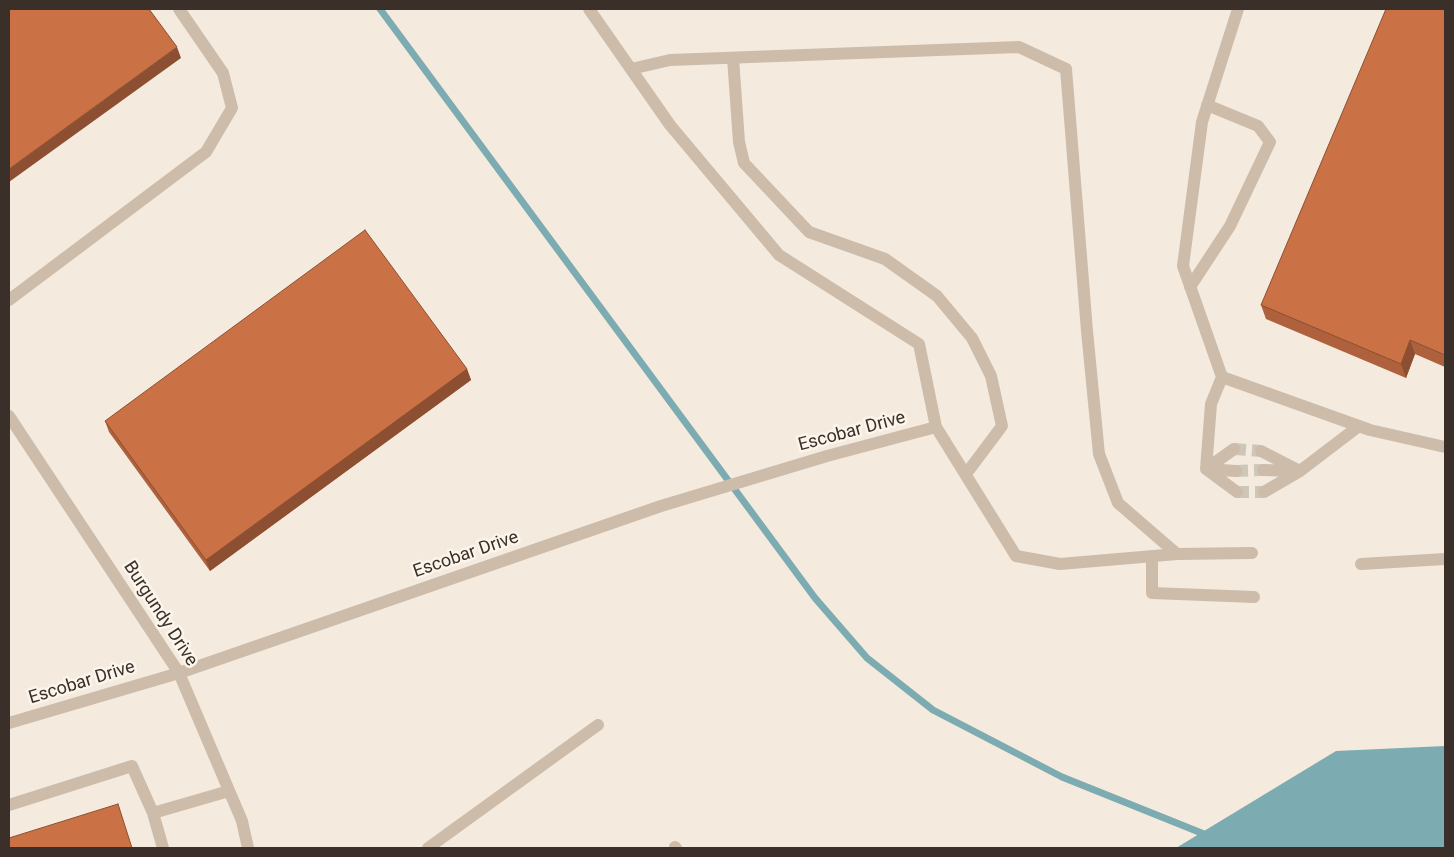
<!DOCTYPE html>
<html>
<head>
<meta charset="utf-8">
<style>
	body { margin:0 }
	#map { position:relative; width:1454px; height:857px; overflow:hidden; background:#f4ebde; font-family:Roboto,sans-serif }
	canvas { display:block }
	.frame { position:absolute; inset:0; border:10px solid #3a3029; pointer-events:none }
</style>
</head>
<body>
<div id="map">
<canvas width="1454" height="857"></canvas>
<div class="frame"></div>
</div>
<script>
const ctx = document.querySelector('canvas').getContext('2d');
ctx.lineJoin = 'round';
function fillPath(path, color) {
  ctx.fillStyle = color;
  ctx.fill(path, 'evenodd');
}
function shape(rows) {
  const path = new Path2D();
  for (const r of rows) {
    path.moveTo(r[0], r[1]);
    for (let i = 2; i < r.length; i += 2) path.lineTo(r[i], r[i + 1]);
  }
  return path;
}
function stroke(path, color, width, dash) {
  ctx.strokeStyle = color;
  ctx.lineWidth = width;
  ctx.lineCap = dash ? 'butt' : 'round';
  ctx.setLineDash(dash || []);
  ctx.stroke(path);
}
function drawText(font, color, halo, rows, align = 'center') {
  ctx.font = font + ' Roboto,sans-serif';
  ctx.lineWidth = 5;
  ctx.setLineDash([]);
  ctx.textBaseline = 'middle';
  ctx.strokeStyle = halo;
  ctx.fillStyle = color;
  for (const [text, x, y, turn = 0] of rows) {
    ctx.save();
    ctx.translate(x, y);
    ctx.rotate((+turn || 0) * Math.PI / 180);
    ctx.textAlign = isNaN(turn) ? turn : align;
    if (halo) ctx.strokeText(text, 0, 0);
    ctx.fillText(text, 0, 0);
    ctx.restore();
  }
}
const water = shape([
	[1445,746,1445,848,1176,848,1336,751]
]);
const stream = shape([
	[380,9,815,598,867,658,933,710,1062,777,1209,836]
]);
const minorTunnel = shape([
	[1234,449,1261,451],
	[1236,471,1263,470],
	[1237,492,1264,492]
]);
const minor = shape([
	[589,9,670,125,779,255,919,344,936,427,1016,556,1060,564,1177,554,1252,553],
	[1238,9,1202,122,1183,266,1222,377,1370,430,1445,447],
	[733,58,739,142,744,163,809,232,885,259,937,296,972,338,991,376,1002,426,966,474],
	[631,69,670,60,1019,47,1066,69,1087,331,1099,454,1118,503,1177,554],
	[1190,287,1230,226,1270,142,1258,126,1207,105],
	[9,300,206,152,232,108,223,73,179,9],
	[1222,377,1211,404,1206,469,1237,492],
	[9,416,179,673,242,821,248,848],
	[1261,451,1300,471],
	[1206,469,1234,449],
	[1206,469,1236,471],
	[1263,470,1295,471],
	[1264,492,1300,471,1359,426],
	[1152,556,1152,593,1254,597],
	[1361,564,1445,559],
	[9,723,179,673,661,506,827,456,936,427],
	[9,805,132,766,153,813,229,791],
	[153,813,163,848],
	[675,847,676,848],
	[428,848,598,725]
]);
const wall = shape([
	[1445,9,1445,367,1415,354,1406,378,1266,319,1261,305],
	[467,369,471,380,210,571,109,432,105,421]
]);
const shadedWall = shape([
	[177,47,181,58,9,182,9,169],
	[1410,340,1415,354,1406,378,1401,364],
	[467,369,471,380,210,571,206,560]
]);
const building = shape([
	[9,9,149,9,177,47,9,169,9,9],
	[1386,9,1445,9,1445,355,1410,340,1401,364,1261,305,1386,9],
	[365,230,467,369,206,560,105,421,365,230],
	[118,804,132,848,9,848,9,838,118,804]
]);
const streetNames = [
	["Escobar Drive",852,432,-15],
	["Escobar Drive",466,555,-19],
	["Burgundy Drive",160,614,57],
	["Escobar Drive",82,683,-17]
];
fillPath(water, '#7cabb2');
stroke(stream, '#7cabb2', 7);
stroke(minorTunnel, '#cfc6ba', 12, [12, 6]);
stroke(minor, '#cdbcaa', 12);
fillPath(wall, '#ae613c');
fillPath(shadedWall, '#8d4f31');
fillPath(building, '#ca7146');
stroke(building, '#8d4f31', 1);
drawText('18px', '#3a3029', '#fbf5eb', streetNames);
</script>
</body>
</html>
